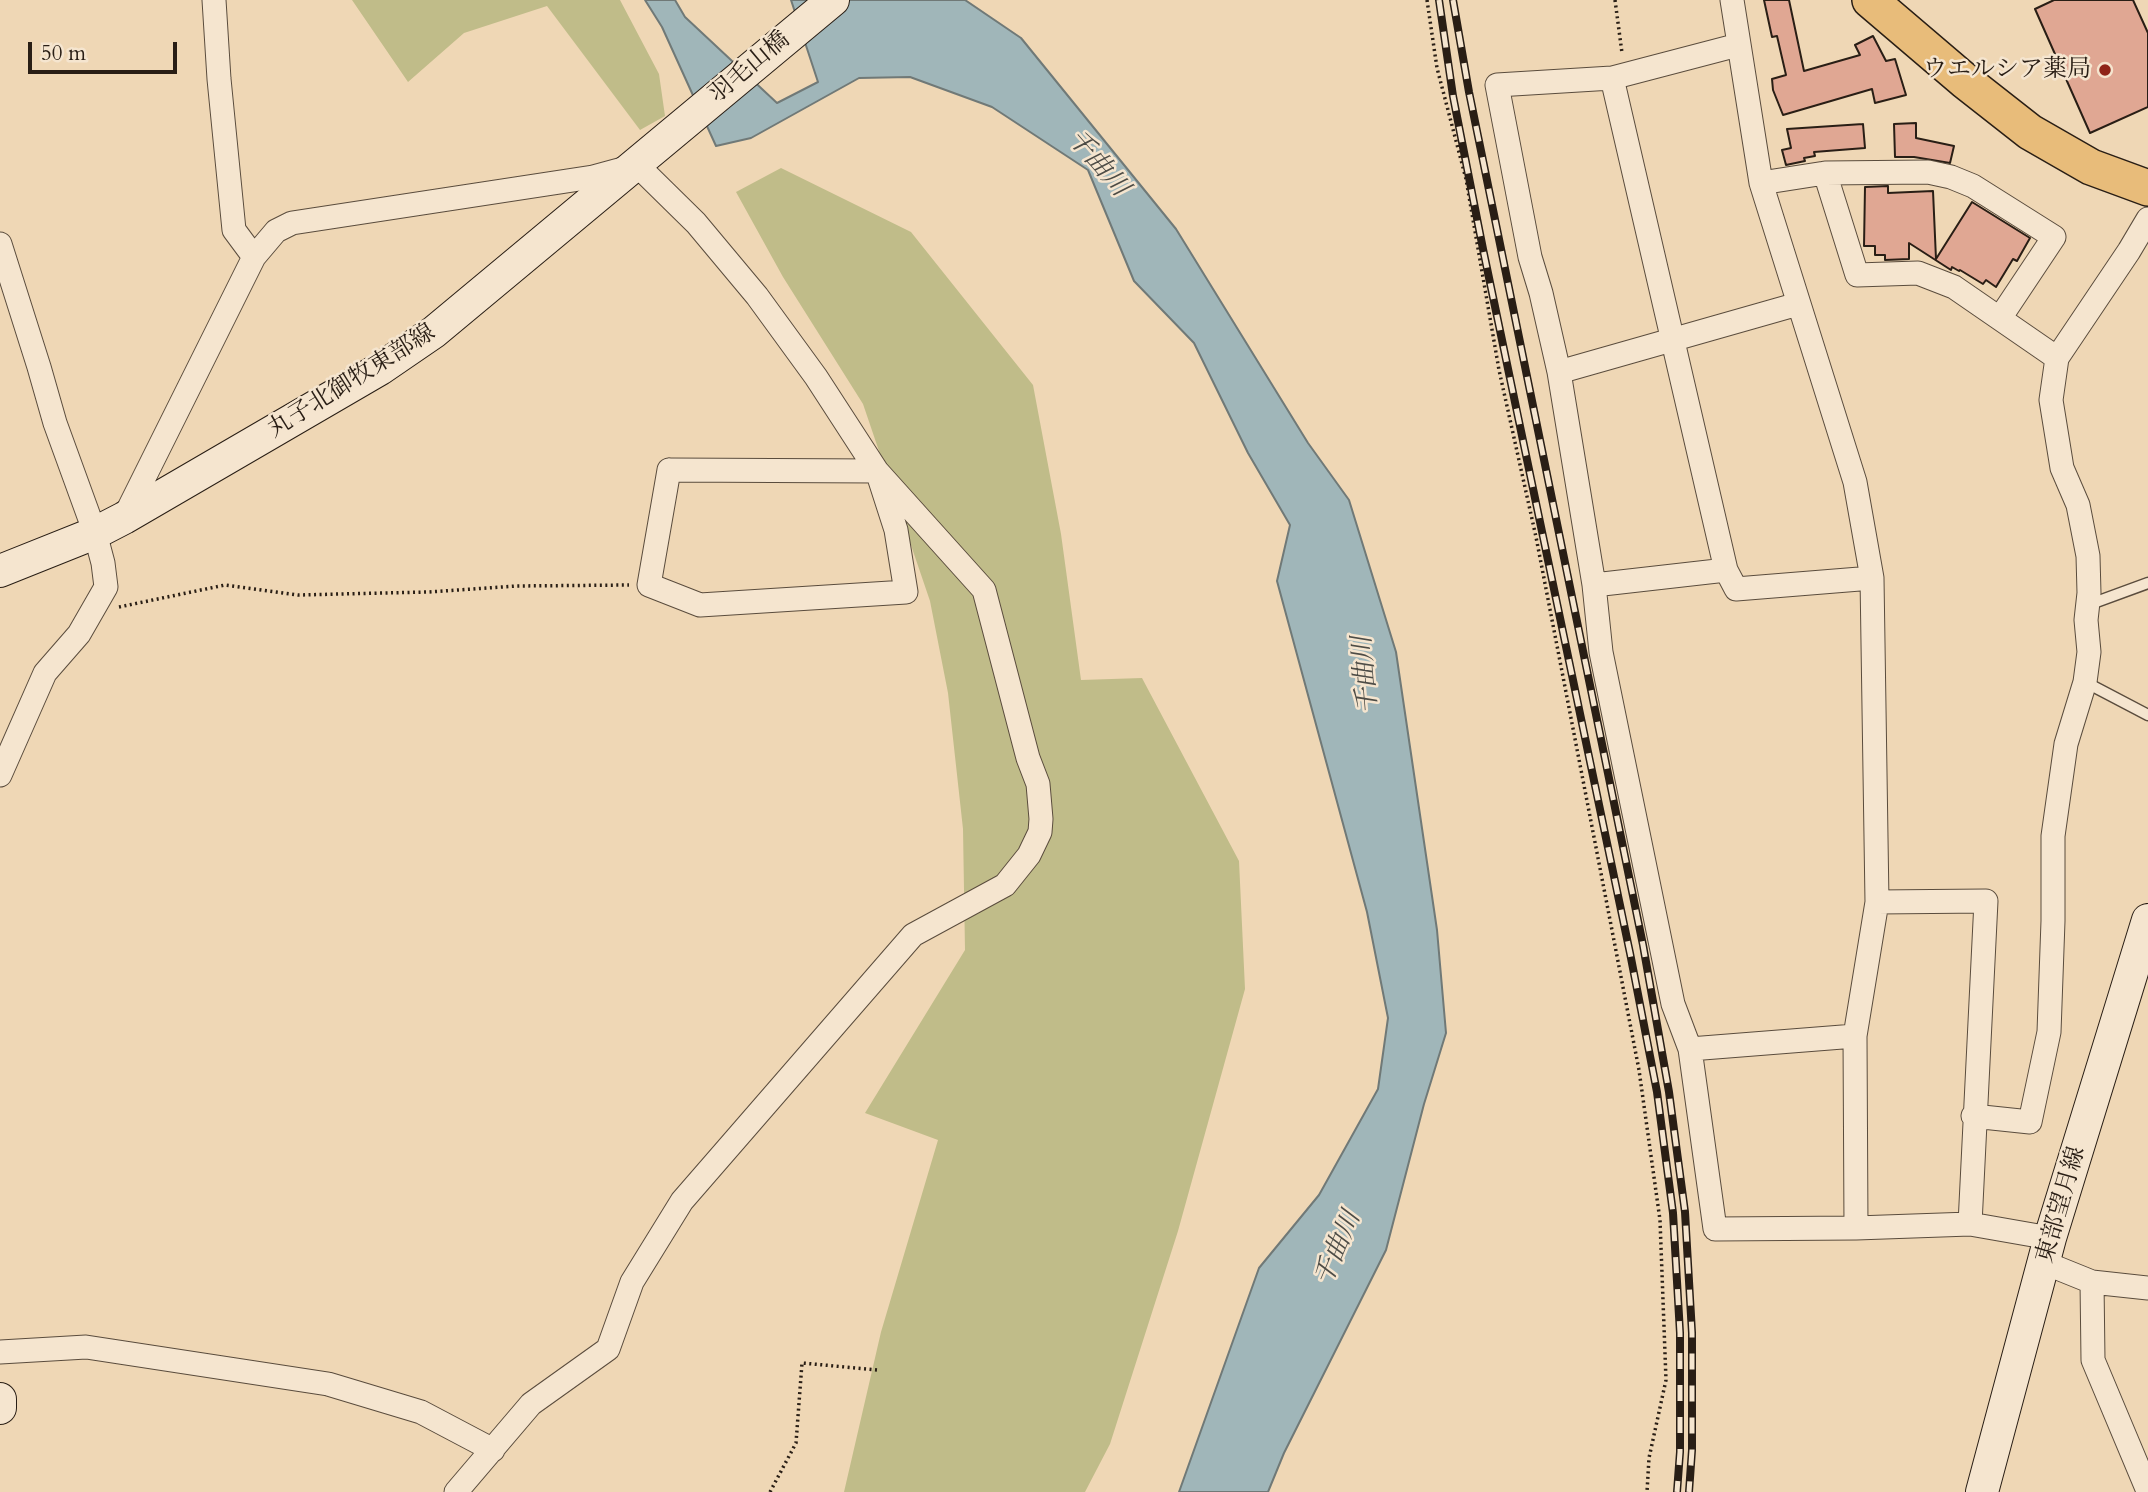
<!DOCTYPE html>
<html>
<head>
<meta charset="utf-8">
<style>
	body { margin:0 }
	#map { position:relative; width:2148px; height:1492px; overflow:hidden; background:#efd7b5; font-family:Cardo,serif }
	canvas { display:block }
	.scale { position:absolute; left:28px; top:42px; width:149px; height:32px; box-sizing:border-box; border:4px solid #291e15; border-top:0; padding-left:9px; font-size:21px; line-height:24px; white-space:nowrap; color:#291e15; -webkit-text-stroke:5px #f5e5cf; paint-order:stroke }
</style>
</head>
<body>
<div id="map">
<canvas width="2148" height="1492"></canvas>
<div class="scale">50 m</div>
</div>
<script>
const ctx = document.querySelector('canvas').getContext('2d');
ctx.lineJoin = 'round';
function fillPath(path, color) {
  ctx.fillStyle = color;
  ctx.fill(path, 'evenodd');
}
function shape(rows) {
  const path = new Path2D();
  for (const r of rows) {
    path.moveTo(r[0], r[1]);
    for (let i = 2; i < r.length; i += 2) path.lineTo(r[i], r[i + 1]);
  }
  return path;
}
function stroke(path, color, width, dash) {
  ctx.strokeStyle = color;
  ctx.lineWidth = width;
  ctx.lineCap = dash ? 'butt' : 'round';
  ctx.setLineDash(dash || []);
  ctx.stroke(path);
}
function drawText(font, color, halo, rows, align = 'center') {
  ctx.font = font + ' Cardo,"Noto Serif JP",serif';
  ctx.lineWidth = 5;
  ctx.setLineDash([]);
  ctx.textBaseline = 'middle';
  ctx.strokeStyle = halo;
  ctx.fillStyle = color;
  for (const [text, x, y, turn = 0] of rows) {
    ctx.save();
    ctx.translate(x, y);
    ctx.rotate((+turn || 0) * Math.PI / 180);
    ctx.textAlign = isNaN(turn) ? turn : align;
    if (halo) ctx.strokeText(text, 0, 0);
    ctx.fillText(text, 0, 0);
    ctx.restore();
  }
}
const green = shape([
	[352,0,620,0,659,74,665,116,640,130,547,6,464,33,408,82],
	[781,168,911,232,1033,385,1061,534,1081,680,1142,678,1239,861,1245,989,1178,1231,1110,1444,1085,1492,844,1492,881,1332,938,1140,865,1113,965,950,963,829,948,693,930,601,863,404,783,277,736,192]
]);
const water = shape([
	[645,0,675,0,685,17,777,103,818,82,791,0,965,0,1021,38,1176,229,1308,443,1349,500,1396,652,1437,930,1446,1033,1424,1104,1386,1250,1284,1453,1268,1492,1179,1492,1259,1268,1319,1195,1378,1089,1388,1018,1367,912,1277,581,1290,525,1248,453,1194,343,1134,281,1088,170,992,107,910,77,859,78,751,138,716,146,662,27,645,0]
]);
const building = shape([
	[1764,0,1789,0,1804,71,1860,55,1855,45,1873,36,1886,61,1895,59,1906,95,1875,103,1872,89,1783,115,1773,90,1772,79,1786,75,1777,36,1772,37,1764,0],
	[2054,0,2133,0,2148,33,2148,107,2090,133,2035,9,2054,0],
	[1916,123,1916,138,1954,146,1950,163,1914,157,1895,157,1894,124,1916,123],
	[1863,124,1865,148,1814,152,1815,156,1804,158,1805,161,1786,165,1782,150,1791,148,1787,129,1863,124],
	[1888,186,1888,193,1933,191,1936,259,1972,202,2030,238,2017,261,2013,259,1996,287,1986,280,1983,284,1960,270,1959,271,1952,267,1951,270,1909,243,1909,259,1885,260,1885,255,1875,255,1875,246,1864,246,1865,187,1888,186]
]);
const path = shape([
	[1427,0,1437,68,1466,179,1499,370,1536,537,1639,1070,1660,1220,1666,1380,1649,1458,1647,1492],
	[1615,0,1622,53],
	[119,607,225,585,298,595,428,592,516,586,629,585],
	[770,1492,796,1443,802,1363,878,1370]
]);
const lane = shape([
	[2088,605,2148,583],
	[2085,682,2148,715]
]);
const street = shape([
	[214,0,219,79,234,230,254,257],
	[1732,0,1761,183,1855,482,1872,578,1877,902,1855,1036,1856,1228],
	[1612,78,1726,570,1736,589,1872,578],
	[1825,173,1857,275,1918,273,1954,287,2057,358],
	[1761,183,1825,173,1928,172,1951,177,1973,186,2054,237,2000,318],
	[0,244,39,367,55,423,95,533,103,563,106,587,79,634,45,673,0,775],
	[1559,372,1798,304],
	[669,470,877,471,896,530,906,592,700,605,649,585,669,470],
	[124,518,254,257,276,231,292,223,593,177,637,165,696,223,757,296,816,377,877,471,984,590,1028,758,1038,784,1041,819,1040,832,1029,855,1005,885,913,935,682,1201,632,1282,608,1349,531,1404,456,1492],
	[1594,585,1726,570],
	[1877,902,1986,901,1970,1224],
	[1855,1036,1690,1049,1715,1229,1856,1228,1970,1224,2050,1238],
	[1690,1049,1673,1004,1601,652,1594,585,1559,372,1541,293,1530,257,1497,85,1612,78,1738,45],
	[1973,1116,2030,1122,2049,1032,2053,921,2053,836,2066,744,2085,682,2089,652,2086,620,2089,593,2088,556,2078,505,2062,468,2051,400,2057,358,2129,251,2148,219],
	[2045,1263,2092,1282,2148,1288],
	[2092,1282,2093,1360,2148,1491],
	[0,1352,86,1347,328,1384,421,1412,493,1450]
]);
const secondary = shape([
	[0,571,95,533,124,518,380,369,434,332,833,0],
	[0,1399,0,1408],
	[1982,1492,2050,1238,2148,920]
]);
const primary = shape([
	[1870,0,1965,81,2030,132,2091,167,2148,188]
]);
const rail = shape([
	[1439,0,1453,96,1483,249,1630,953,1657,1092,1673,1213,1680,1333,1680,1452,1677,1492],
	[1453,0,1469,92,1643,945,1669,1092,1685,1212,1692,1333,1692,1450,1689,1492]
]);
const markers = [
	[2105,70,7,"#8f2418"]
];
const streetNames = [
	["羽毛山橋",750,68,-40],
	["丸子北御牧東部線",352,382,-32],
	["東部望月線",2062,1205,-74]
];
const poiNames = [
	["ウエルシア薬局",2091,70]
];
const waterNames = [
	["千曲川",1097,164,49],
	["千曲川",1367,675,-95],
	["千曲川",1339,1249,-67]
];
fillPath(green, '#c0bc89');
fillPath(water, '#a0b6b9');
stroke(water, '#707977', 2);
fillPath(building, '#e0a793');
stroke(building, '#291e15', 2);
stroke(lane, '#5a4c3d', 13);
stroke(street, '#5a4c3d', 25);
stroke(secondary, '#291e15', 34);
stroke(primary, '#291e15', 38);
stroke(path, '#291e15', 3.5, [2, 3.5]);
stroke(lane, '#f5e5cf', 10);
stroke(street, '#f5e5cf', 23);
stroke(secondary, '#f5e5cf', 32);
stroke(primary, '#e8bc7a', 35);
stroke(rail, '#291e15', 8);
stroke(rail, '#f5e5cf', 5, [16]);
for (const [x, y, r, color] of markers) {
  const dot = new Path2D();
  dot.arc(x, y, r, 0, 2 * Math.PI);
  ctx.fillStyle = color;
  ctx.fill(dot);
  stroke(dot, '#f5e5cf', 2.5);
}
drawText('24px', '#291e15', '#f5e5cf', streetNames);
drawText('24px', '#291e15', '#f5e5cf', poiNames, 'right');
drawText('italic 26px', '#4d4c46', '#f5e5cf', waterNames);
</script>
</body>
</html>
